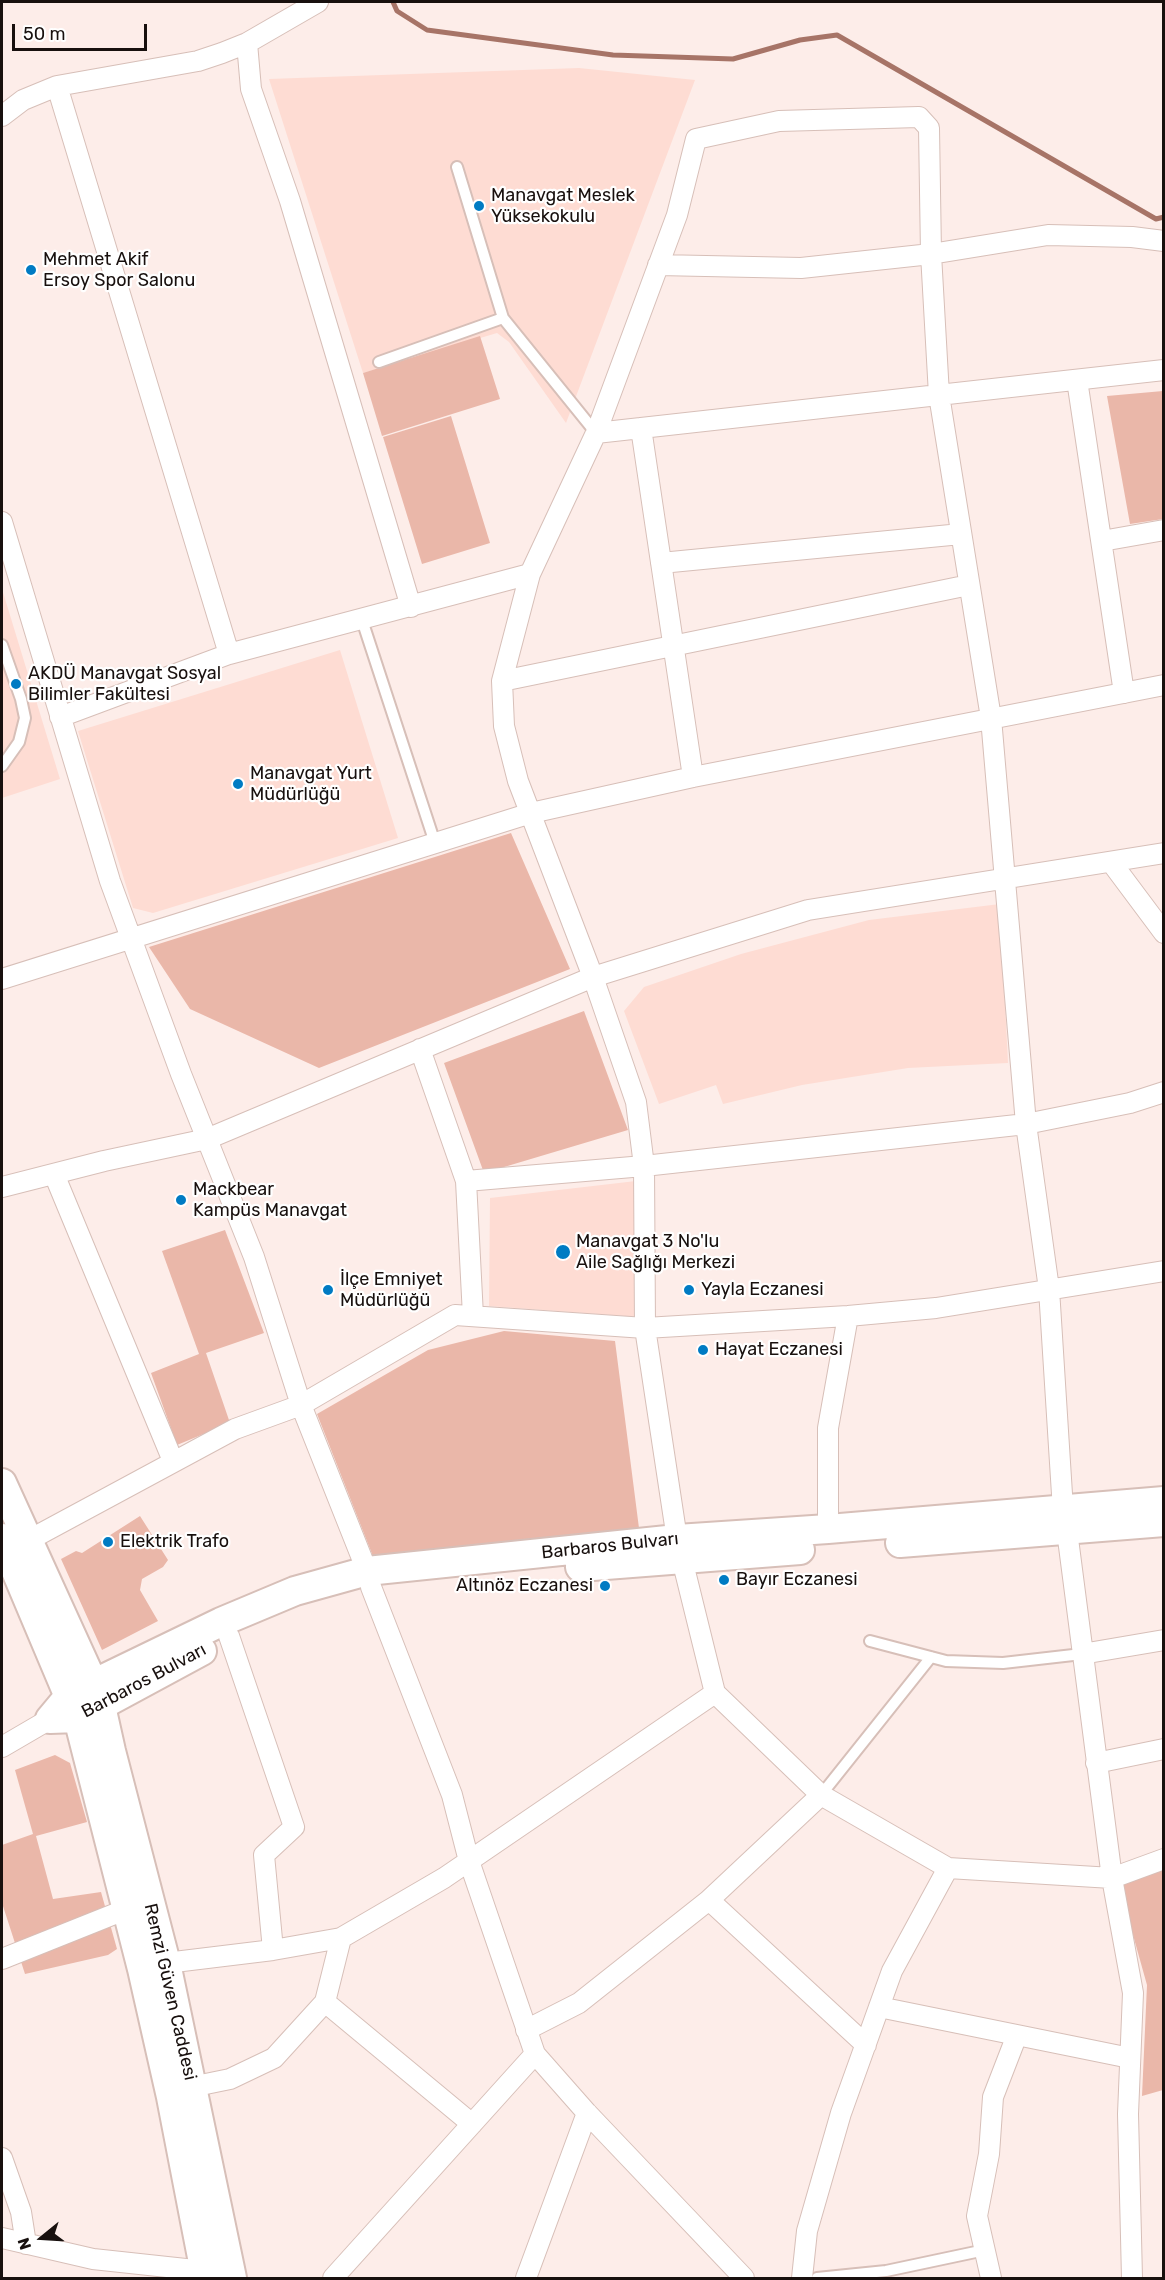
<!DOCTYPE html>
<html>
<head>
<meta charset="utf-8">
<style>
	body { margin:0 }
	#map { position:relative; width:1165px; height:2280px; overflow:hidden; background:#fdede9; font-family:Rubik,sans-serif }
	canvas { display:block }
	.frame { position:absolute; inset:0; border:3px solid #18100e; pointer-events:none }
	.north { position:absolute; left:12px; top:2208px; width:60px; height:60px; -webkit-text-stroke:4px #fff; paint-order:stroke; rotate:252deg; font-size:16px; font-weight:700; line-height:24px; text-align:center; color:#18100e }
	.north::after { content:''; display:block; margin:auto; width:21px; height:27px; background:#18100e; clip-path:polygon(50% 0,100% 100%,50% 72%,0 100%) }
	.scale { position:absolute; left:12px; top:24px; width:135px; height:27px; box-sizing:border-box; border:3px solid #18100e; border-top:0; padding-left:8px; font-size:18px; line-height:21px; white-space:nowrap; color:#18100e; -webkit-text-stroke:4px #fff; paint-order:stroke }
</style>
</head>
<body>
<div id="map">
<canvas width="1165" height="2280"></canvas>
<div class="frame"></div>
<div class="north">N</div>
<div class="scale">50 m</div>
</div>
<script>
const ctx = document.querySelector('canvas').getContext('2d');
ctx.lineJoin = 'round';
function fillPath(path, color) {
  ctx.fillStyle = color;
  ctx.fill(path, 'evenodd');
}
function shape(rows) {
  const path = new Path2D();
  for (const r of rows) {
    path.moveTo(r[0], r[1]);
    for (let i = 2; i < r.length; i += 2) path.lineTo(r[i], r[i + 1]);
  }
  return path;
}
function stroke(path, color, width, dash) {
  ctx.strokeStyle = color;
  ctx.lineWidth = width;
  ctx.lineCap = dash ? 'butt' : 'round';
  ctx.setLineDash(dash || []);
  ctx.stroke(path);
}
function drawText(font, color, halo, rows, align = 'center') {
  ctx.font = font + ' Rubik,sans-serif';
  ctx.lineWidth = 4.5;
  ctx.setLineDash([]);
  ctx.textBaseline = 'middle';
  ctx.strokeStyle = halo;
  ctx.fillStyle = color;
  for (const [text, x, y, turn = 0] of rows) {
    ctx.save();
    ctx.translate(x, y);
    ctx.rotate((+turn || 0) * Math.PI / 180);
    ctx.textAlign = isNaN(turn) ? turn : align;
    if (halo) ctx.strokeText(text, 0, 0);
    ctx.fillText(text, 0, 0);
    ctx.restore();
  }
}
const built = shape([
	[579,68,695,80,566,423,509,342,497,333,363,373,269,79],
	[2,589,60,779,2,798],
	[340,650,398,838,153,913,133,908,78,731],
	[1000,904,1008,1063,908,1068,802,1085,723,1104,716,1085,659,1104,624,1011,644,987,741,954,869,920],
	[636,1181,638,1317,489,1306,490,1198]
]);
const green = shape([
	[480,336,500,399,382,436,363,373],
	[1163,391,1163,519,1130,524,1107,396],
	[451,416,490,543,422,564,383,437],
	[511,833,570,969,319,1068,190,1009,149,947],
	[584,1011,628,1130,484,1173,444,1063],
	[225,1230,264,1333,206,1353,230,1423,177,1445,151,1373,199,1354,162,1251],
	[504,1331,615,1341,640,1536,374,1559,317,1414,428,1350],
	[140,1516,168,1560,163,1567,142,1579,140,1590,158,1621,102,1650,61,1559,76,1551,82,1553],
	[55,1755,70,1763,87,1822,36,1836,53,1899,101,1892,117,1949,108,1955,25,1974,2,1903,2,1845,33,1834,15,1770],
	[1163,1868,1163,2090,1142,2096,1147,1985,1121,1892,1123,1884]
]);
const stream = shape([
	[393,2,397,11,427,30,613,55,733,59,800,40,837,35,1156,219,1164,217]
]);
const lane = shape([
	[457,167,503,318,596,433],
	[379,362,503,318],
	[362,620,435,843],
	[2,645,21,699,25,718,19,742,2,766],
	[870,1641,946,1661,1003,1663,1082,1654],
	[821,1795,931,1657],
	[817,2278,886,2271,985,2250]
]);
const street = shape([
	[247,43,251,89,290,201,411,607],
	[57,86,229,654,530,574],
	[2,116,23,100,57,86,198,61,222,53,247,43,318,2],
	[1164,241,1132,237,1048,235,931,254,929,128,919,117,779,121,696,139,677,215,596,433,530,574,502,681,504,726,518,781,593,977,636,1102,644,1166,645,1328,677,1539,715,1693,821,1795,948,1868,1112,1878,1164,1859],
	[658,265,801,268,931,254,939,395,991,718,1026,1124,1049,1289,1063,1510],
	[1077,380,1124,693],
	[641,428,693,777],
	[596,433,1164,370],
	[2,522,110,881,181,1074,254,1257,301,1405,367,1571],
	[1102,541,1164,530],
	[661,563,961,534],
	[502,681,969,585],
	[60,717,229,654],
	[1111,862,1164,933],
	[2,979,531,813,693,777,1164,685],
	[420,1049,466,1181,473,1316],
	[54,1174,173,1461],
	[466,1181,644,1166,1026,1124,1130,1103,1164,1092],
	[2,1187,104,1161,207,1139,593,977,808,910,1164,853],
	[828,1529,828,1428,848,1316],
	[1067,1531,1112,1878,1133,1993,1128,2114,1132,2278],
	[29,1540,235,1429,301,1405,455,1315,645,1328,848,1316,936,1308,1164,1271],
	[371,1587,452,1795,469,1861,535,2054,587,2113,744,2278],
	[229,1636,294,1827,264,1855,273,1950],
	[1082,1654,1164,1640],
	[2,1747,50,1719],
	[1096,1763,1164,1749],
	[709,1900,866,2045],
	[2,1959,127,1909],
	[166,1963,273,1950,341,1938,444,1878,715,1693],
	[325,2002,472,2124],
	[879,2007,1130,2058],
	[526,2030,579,2003,709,1900,821,1795],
	[191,2087,230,2079,274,2058,325,2002,341,1938],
	[2,2158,21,2212,26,2244],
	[2,2238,93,2259,204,2271],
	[333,2278,535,2054],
	[526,2278,587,2113],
	[802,2278,807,2231,841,2113,892,1971,948,1868],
	[991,2278,977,2216,989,2154,993,2097,1017,2035]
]);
const secondary = shape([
	[2,1483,93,1683,101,1706,111,1751,166,1963,232,2278],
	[2,1538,78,1718,142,1969,171,2097,206,2278],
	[900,1543,1164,1522],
	[580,1567,800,1550],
	[50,1719,70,1695,221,1622,295,1591,367,1571,677,1539,828,1529,1164,1501],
	[50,1719,78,1718,202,1651]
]);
const markers = [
	[479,206,6,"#007bc3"],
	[31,270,6,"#007bc3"],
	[16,684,6,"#007bc3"],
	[238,784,6,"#007bc3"],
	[181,1200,6,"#007bc3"],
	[563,1252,8,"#007bc3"],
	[328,1290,6,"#007bc3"],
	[689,1290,6,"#007bc3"],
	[703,1350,6,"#007bc3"],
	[108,1542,6,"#007bc3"],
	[724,1580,6,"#007bc3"],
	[605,1586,6,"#007bc3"]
];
const poiNames = [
	["Manavgat Meslek",491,196],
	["Yüksekokulu",491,217],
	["Mehmet Akif",43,260],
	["Ersoy Spor Salonu",43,281],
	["AKDÜ Manavgat Sosyal",28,674],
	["Bilimler Fakültesi",28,695],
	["Manavgat Yurt",250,774],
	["Müdürlüğü",250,795],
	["Mackbear",193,1190],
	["Kampüs Manavgat",193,1211],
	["Manavgat 3 No'lu",576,1242],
	["Aile Sağlığı Merkezi",576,1263],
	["İlçe Emniyet",340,1280],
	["Müdürlüğü",340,1301],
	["Yayla Eczanesi",701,1290],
	["Hayat Eczanesi",715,1350],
	["Elektrik Trafo",120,1542],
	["Bayır Eczanesi",736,1580],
	["Altınöz Eczanesi",593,1586,"right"]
];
const streetNames = [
	["Barbaros Bulvarı",610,1546,-6],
	["Barbaros Bulvarı",144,1681,-28],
	["Remzi Güven Caddesi",170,1992,77]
];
fillPath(built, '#fedcd3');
fillPath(green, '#eab7a9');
stroke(stream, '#a77467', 5);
stroke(lane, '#d7bfb8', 14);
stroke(street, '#d7bfb8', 22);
stroke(secondary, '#d7bfb8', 32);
stroke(lane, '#fff', 10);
stroke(street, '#fff', 20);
stroke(secondary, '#fff', 28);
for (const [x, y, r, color] of markers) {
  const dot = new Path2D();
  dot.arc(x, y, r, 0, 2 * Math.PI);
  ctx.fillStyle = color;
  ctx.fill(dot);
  stroke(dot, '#fff', 2);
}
drawText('18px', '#18100e', '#fff', poiNames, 'left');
drawText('18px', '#18100e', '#fff', streetNames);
</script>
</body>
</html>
